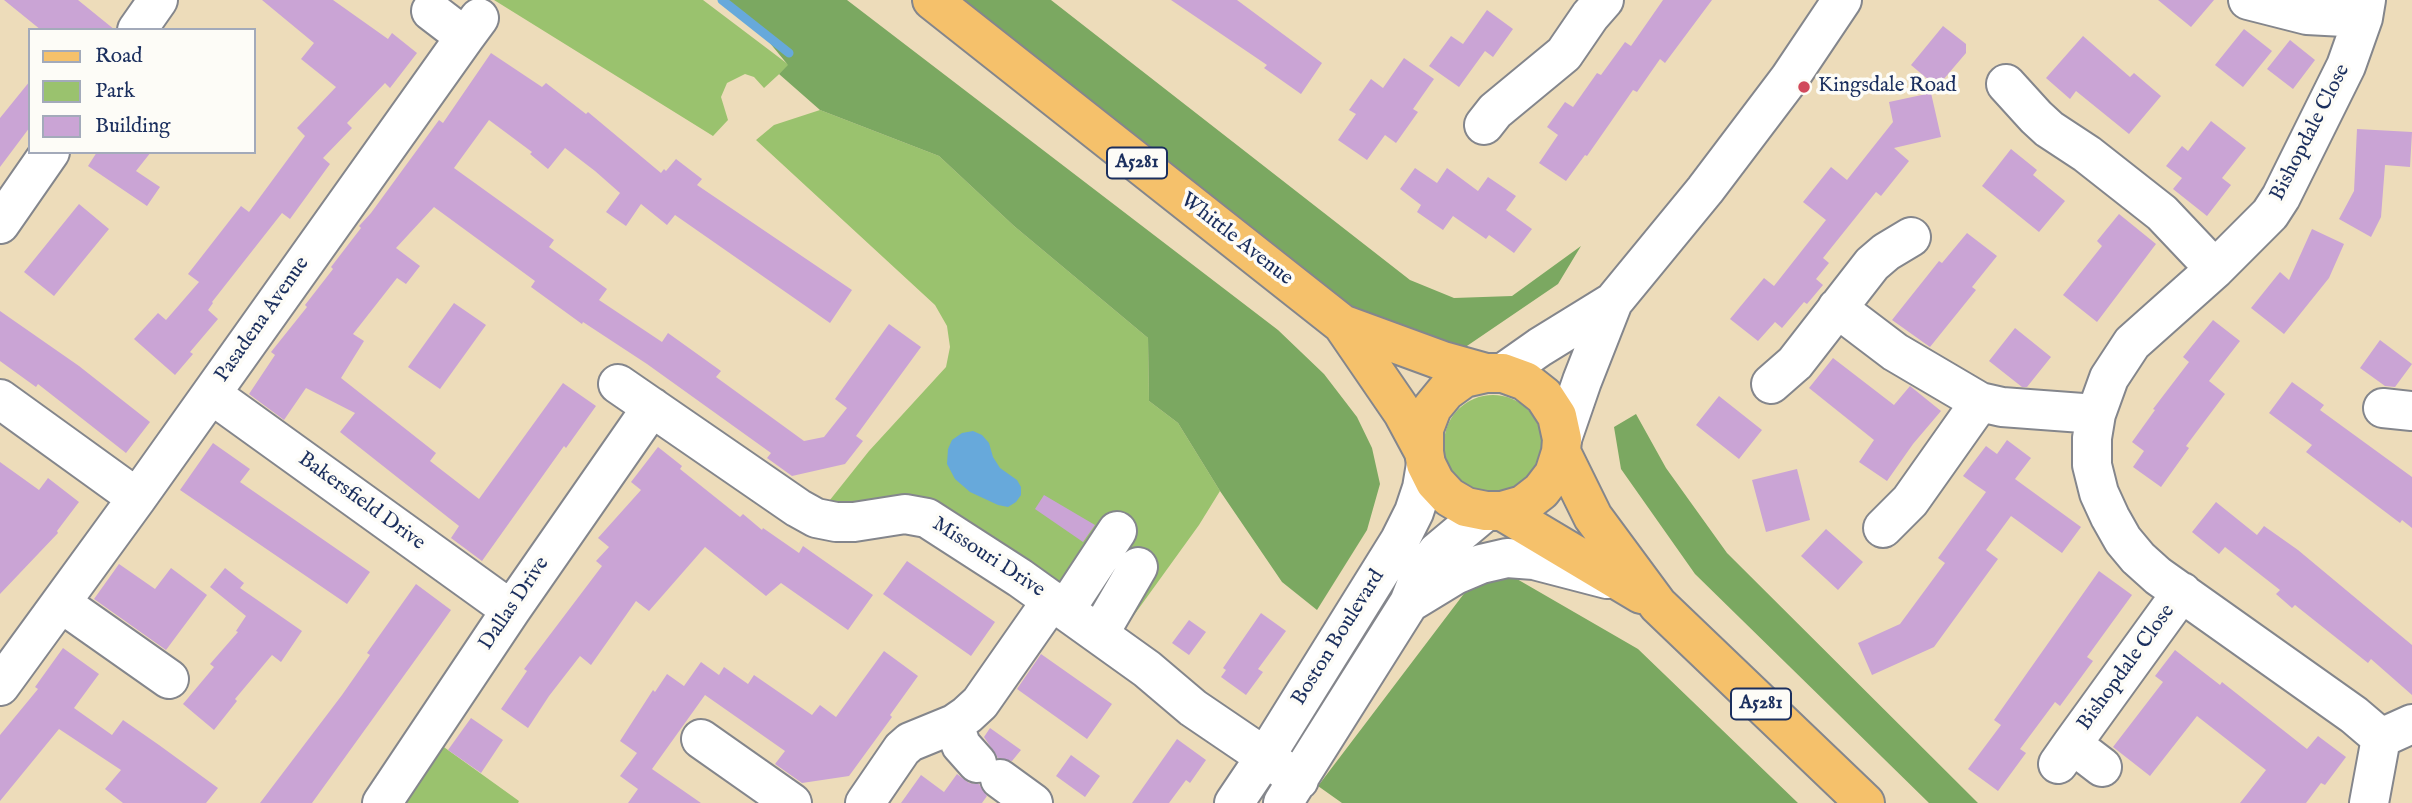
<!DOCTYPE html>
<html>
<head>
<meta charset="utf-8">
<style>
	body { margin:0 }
	#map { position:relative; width:2412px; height:803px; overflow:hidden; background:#eddcba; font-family:"IM FELL English",serif }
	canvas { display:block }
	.legend { position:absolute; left:28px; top:28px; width:228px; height:126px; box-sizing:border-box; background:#fdfcf7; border:2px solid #a3aaba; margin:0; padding:9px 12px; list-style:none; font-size:21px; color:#1b2f5e }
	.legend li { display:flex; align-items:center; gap:14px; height:35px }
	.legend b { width:35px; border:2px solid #a3aaba }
</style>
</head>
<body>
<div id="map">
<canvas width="2412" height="803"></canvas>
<ul class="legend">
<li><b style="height:9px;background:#f5c16b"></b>Road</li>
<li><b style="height:19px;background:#9ac26e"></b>Park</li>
<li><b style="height:19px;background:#caa4d5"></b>Building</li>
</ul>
</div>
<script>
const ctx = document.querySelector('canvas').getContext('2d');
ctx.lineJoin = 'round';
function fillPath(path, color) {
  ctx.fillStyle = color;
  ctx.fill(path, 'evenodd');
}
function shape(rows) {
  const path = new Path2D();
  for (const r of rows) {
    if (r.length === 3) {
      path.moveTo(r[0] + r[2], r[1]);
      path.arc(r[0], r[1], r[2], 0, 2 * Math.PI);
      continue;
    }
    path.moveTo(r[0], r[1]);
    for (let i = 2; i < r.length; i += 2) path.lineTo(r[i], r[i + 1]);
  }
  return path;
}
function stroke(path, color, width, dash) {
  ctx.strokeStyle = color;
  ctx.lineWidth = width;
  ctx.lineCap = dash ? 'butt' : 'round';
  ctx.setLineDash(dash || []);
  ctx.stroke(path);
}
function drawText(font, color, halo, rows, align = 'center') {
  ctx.font = font + ' "IM FELL English",serif';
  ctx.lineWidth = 7;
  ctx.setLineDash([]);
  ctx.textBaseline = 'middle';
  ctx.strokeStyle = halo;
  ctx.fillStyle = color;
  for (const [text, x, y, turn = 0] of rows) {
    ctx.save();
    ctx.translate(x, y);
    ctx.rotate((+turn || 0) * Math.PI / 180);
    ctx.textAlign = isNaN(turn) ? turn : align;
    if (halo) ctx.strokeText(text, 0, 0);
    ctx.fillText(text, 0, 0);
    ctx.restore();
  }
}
const green = shape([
	[494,0,703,0,789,65,764,88,754,77,745,74,727,83,721,97,728,120,713,136],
	[820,110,939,156,1014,226,1148,338,1149,401,1178,423,1220,491,1199,525,1116,640,931,510,818,515,869,451,946,367,950,347,947,326,935,305,756,140,774,125],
	[1493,444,49],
	[441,745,519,801,518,803,406,803,408,797]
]);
const forest = shape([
	[726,0,847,0,1278,330,1324,374,1357,417,1372,448,1380,484,1367,530,1317,610,1282,582,1220,491,1178,423,1149,401,1148,338,1014,226,939,156,820,110,779,74,788,65,746,14],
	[949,0,1051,0,1410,280,1454,298,1512,296,1581,246,1558,284,1461,350,1410,341,1308,282],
	[1636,414,1666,468,1727,553,1978,803,1929,803,1695,574,1621,469,1614,427],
	[1510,575,1638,649,1798,803,1342,803,1318,786,1466,591]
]);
const water = shape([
	[973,431,982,435,989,443,993,457,1000,468,1017,480,1021,487,1021,495,1016,502,1008,507,998,505,970,492,955,479,947,464,948,449,952,440,962,433]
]);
const stream = shape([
	[722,0,789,53]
]);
const building = shape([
	[4,0,78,0,115,30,41,30],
	[262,0,333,0,388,39,392,33,417,53,390,88,385,83,347,123,352,128,323,158,330,164,290,219,282,213,212,302,213,303,208,310,218,319,190,352,193,354,175,375,134,339,158,313,166,320,199,282,188,274,241,206,249,212,305,136,297,128,336,87,301,59,314,43],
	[1171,0,1237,0,1322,63,1301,94,1264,68,1267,65],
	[1663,0,1712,0,1665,63,1660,59,1637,92,1633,90,1587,156,1585,155,1566,181,1539,163,1558,135,1547,127,1565,102,1573,107,1597,73,1601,75,1625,42,1631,46],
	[2158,0,2214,0,2191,27],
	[1487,10,1513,29,1493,57,1485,51,1459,87,1429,66,1451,36,1463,44],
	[1943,26,1966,44,1966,53,1937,87,1911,65],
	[2244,29,2272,51,2243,87,2215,65],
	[2083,36,2130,77,2134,73,2161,96,2129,134,2076,91,2070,99,2046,78],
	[2290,40,2315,60,2293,89,2267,69],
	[491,53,542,87,546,83,586,114,588,112,661,173,664,169,666,171,676,159,702,179,697,185,852,290,830,323,675,215,667,225,641,204,626,226,606,212,620,193,595,171,565,148,548,169,530,154,532,152,489,120,454,168,554,240,549,247,607,289,599,300,662,342,668,333,721,371,716,377,804,441,824,437,847,408,835,399,889,324,921,347,856,436,863,441,845,464,792,476,767,458,771,453,647,364,583,322,582,324,531,287,535,281,434,207,396,248,420,266,406,284,397,278,353,334,364,341,341,378,436,453,430,461,479,499,563,383,596,406,566,448,564,446,482,561,451,538,459,526,340,432,355,413,306,388,284,420,249,394,275,355,271,352,307,307,305,305,333,269,331,267,361,228,359,226,371,213,439,120,443,123],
	[1404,58,1434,79,1413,109,1418,112,1396,143,1385,135,1367,160,1338,140,1356,114,1349,110,1371,79,1383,88],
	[30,81,30,127,0,167,0,118],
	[1931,93,1941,137,1894,148,1909,161,1881,196,1876,192,1823,258,1829,263,1816,279,1823,285,1807,304,1804,302,1782,328,1775,322,1758,341,1730,319,1764,278,1774,286,1826,220,1803,202,1831,167,1847,180,1893,122,1889,102],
	[2211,121,2246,148,2222,178,2231,185,2207,216,2173,189,2182,178,2166,166,2182,146,2188,151],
	[2357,129,2412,132,2410,167,2385,165,2381,217,2371,237,2339,219,2354,191],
	[2011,149,2037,170,2033,175,2065,201,2039,232,1982,186],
	[97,152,151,152,136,171,160,187,147,206,88,166],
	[1415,168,1437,183,1447,168,1478,191,1488,177,1516,196,1506,210,1532,229,1514,253,1489,235,1486,239,1453,216,1443,230,1417,212,1421,205,1400,189],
	[79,204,109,229,54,296,24,272],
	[2119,214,2156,244,2097,322,2063,295,2102,246,2097,241],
	[2312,229,2344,244,2329,278,2284,334,2251,308,2280,272,2289,280],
	[1967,233,1997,256,1972,287,1976,290,1930,347,1892,320,1939,261,1942,263],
	[454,303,486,325,440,389,408,367],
	[0,311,79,366,150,422,126,453,38,384,36,387,0,361],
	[2213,320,2240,341,2209,381,2225,394,2186,446,2189,448,2161,487,2133,467,2144,451,2132,442,2155,410,2153,409,2189,362,2183,357],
	[2015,328,2051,357,2027,387,2022,387,1989,361],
	[2380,340,2412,364,2395,387,2385,386,2360,368],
	[1833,358,1894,405,1910,386,1941,411,1913,444,1887,481,1859,462,1874,440,1809,388],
	[2292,382,2324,405,2320,410,2412,477,2412,528,2402,520,2400,523,2306,452,2312,445,2269,413],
	[1719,396,1762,430,1739,459,1696,425],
	[2007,440,2031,458,2015,479,2081,527,2062,553,2011,516,1986,550,1998,559,1934,647,1872,675,1858,643,1900,624,1945,563,1938,558,1986,492,1963,476,1986,446,1997,454],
	[213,443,250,469,240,482,370,572,347,604,180,490],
	[658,447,682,466,680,469,740,517,743,514,762,530,763,528,799,553,803,546,873,595,848,630,781,583,766,596,705,547,649,611,636,601,591,665,580,656,549,696,528,728,501,709,527,671,524,669,602,566,596,561,609,547,598,538,641,490,631,482],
	[0,462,39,490,48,478,79,502,57,531,58,533,0,594],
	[1797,469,1810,520,1766,532,1752,480],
	[1044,495,1095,525,1083,542,1035,509],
	[2216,502,2257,535,2264,526,2298,550,2412,645,2412,695,2371,659,2368,663,2295,605,2292,608,2276,594,2280,590,2225,547,2219,554,2192,532],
	[1826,529,1863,562,1838,590,1801,556],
	[907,561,995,622,971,656,883,594],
	[119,564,155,589,171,568,207,595,166,650,94,599],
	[225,568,244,583,240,588,302,631,281,662,272,655,235,699,237,701,214,730,183,704,214,667,210,664,238,632,236,631,246,616,210,587],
	[2099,571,2132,595,2087,657,2093,661,2060,706,2055,702,2020,749,2026,753,1998,791,1968,769,2001,725,1994,720],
	[416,584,451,610,439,627,312,803,260,803,342,695,370,655,367,653],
	[1261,613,1286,631,1258,669,1263,672,1246,695,1221,677,1226,670,1223,668],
	[1189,620,1206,632,1189,655,1172,643],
	[63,648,99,674,74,708,112,735,123,720,159,745,218,788,206,803,123,803,105,789,121,770,59,729,0,801,0,735,38,689,35,687],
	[2175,650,2220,685,2222,682,2307,749,2318,736,2346,757,2325,785,2321,783,2306,803,2240,803,2266,770,2197,716,2150,776,2113,747,2163,682,2155,676],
	[884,651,918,676,890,715,892,717,849,776,802,783,775,764,785,751,705,695,652,769,701,803,628,803,638,789,620,776,637,753,620,741,653,690,655,692,667,674,684,686,701,662,719,675,724,667,748,684,754,675,812,715,820,705,836,717],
	[1041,654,1112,704,1087,739,1017,689],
	[471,718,503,740,481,773,448,750],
	[990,728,1021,750,1012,761,998,758,984,737],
	[1177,739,1206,760,1190,783,1186,780,1169,803,1132,803],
	[1071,755,1100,776,1085,797,1056,776],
	[957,774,969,783,979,784,987,796,982,803,901,803,921,775,944,792]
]);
const minor = shape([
	[2248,0,2307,15,2363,18],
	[2366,0,2363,18,2346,66,2281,197,2270,214,2215,269,2132,343,2109,378,2096,414,2092,438,2092,465,2099,493,2110,517,2123,540,2138,558,2158,576,2354,715,2381,738],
	[431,11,465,37,479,18],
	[137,30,158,0],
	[2006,84,2036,117,2049,129,2087,154,2162,213,2215,269],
	[1484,125,1495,111,1564,54,1590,16,1604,0],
	[0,224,50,152],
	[1837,308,1895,352,1980,402,2002,407,2096,414],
	[1503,373,1540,347,1613,302],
	[618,384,798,508,816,518,836,522,854,522,905,514,927,518,1020,578,1147,669,1193,708,1299,780],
	[1771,384,1795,363,1872,264,1886,252,1911,237],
	[211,394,511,610],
	[0,399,137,498],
	[2383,408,2412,411],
	[1562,439,1582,381,1613,302,1705,190,1789,79,1842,0],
	[1883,528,1910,501,1980,402],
	[61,603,169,679],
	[1409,603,1455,575,1481,564,1507,558,1534,560,1607,579],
	[1065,610,1117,531],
	[1099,634,1138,567],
	[0,686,137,498,465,37],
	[954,724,961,745,977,763],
	[701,739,792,803],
	[2072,744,2182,592],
	[2058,764,2072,744,2102,767],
	[1000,779,1033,803],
	[382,803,511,610,652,407],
	[865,803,902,749,910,742,954,724,967,715,980,703,1052,600],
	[1234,803,1265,757,1400,540,1414,512,1422,488,1426,464],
	[1283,803,1409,603,1420,575,1437,552,1486,511],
	[2369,803,2381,738,2412,724]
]);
const major = shape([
	[932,0,1342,324,1403,413,1424,452,1426,464,1435,482,1449,497,1466,507,1486,511,1502,511,1523,505,1541,491,1554,474,1561,452,1562,439,1557,416,1544,396,1525,381,1503,373,1486,373,1464,378,1446,391,1432,408,1424,429,1424,452],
	[1342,324,1443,361,1486,373],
	[1561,452,1593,517,1658,605,1865,803],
	[1502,511,1641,594]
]);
const markers = [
	[1804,87,7,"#d1495b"]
];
const shields = [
	[1137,163,60],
	[1761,704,60]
];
const shieldNames = [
	["A5281",1137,163],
	["A5281",1761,704]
];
const poiNames = [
	["Kingsdale Road",1818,87]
];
const streetNames = [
	["Bishopdale Close",2311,133,-63],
	["Whittle Avenue",1236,240,38],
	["Pasadena Avenue",263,320,-55],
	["Bakersfield Drive",361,502,36],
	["Missouri Drive",988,558,33],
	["Dallas Drive",515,604,-56],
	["Boston Boulevard",1339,638,-58],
	["Bishopdale Close",2127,668,-54]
];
fillPath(green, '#9ac26e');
fillPath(forest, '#7ba861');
fillPath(water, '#67a9db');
stroke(stream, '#67a9db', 9);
fillPath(building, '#caa4d5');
stroke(minor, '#84868c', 42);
stroke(major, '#84868c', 42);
stroke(minor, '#fff', 38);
stroke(major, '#f5c16b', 38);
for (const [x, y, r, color] of markers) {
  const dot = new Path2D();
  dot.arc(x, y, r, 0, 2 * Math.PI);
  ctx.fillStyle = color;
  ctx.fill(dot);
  stroke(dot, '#fdfcf7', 2.5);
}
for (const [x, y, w] of shields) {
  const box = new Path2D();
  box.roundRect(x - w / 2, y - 15.5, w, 31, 5);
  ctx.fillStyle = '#fdfcf7';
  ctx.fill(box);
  stroke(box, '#1b2f5e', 2);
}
drawText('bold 19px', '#1b2f5e', null, shieldNames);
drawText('21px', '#1b2f5e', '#fdfcf7', poiNames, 'left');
drawText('21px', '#1b2f5e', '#fdfcf7', streetNames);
</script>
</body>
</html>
